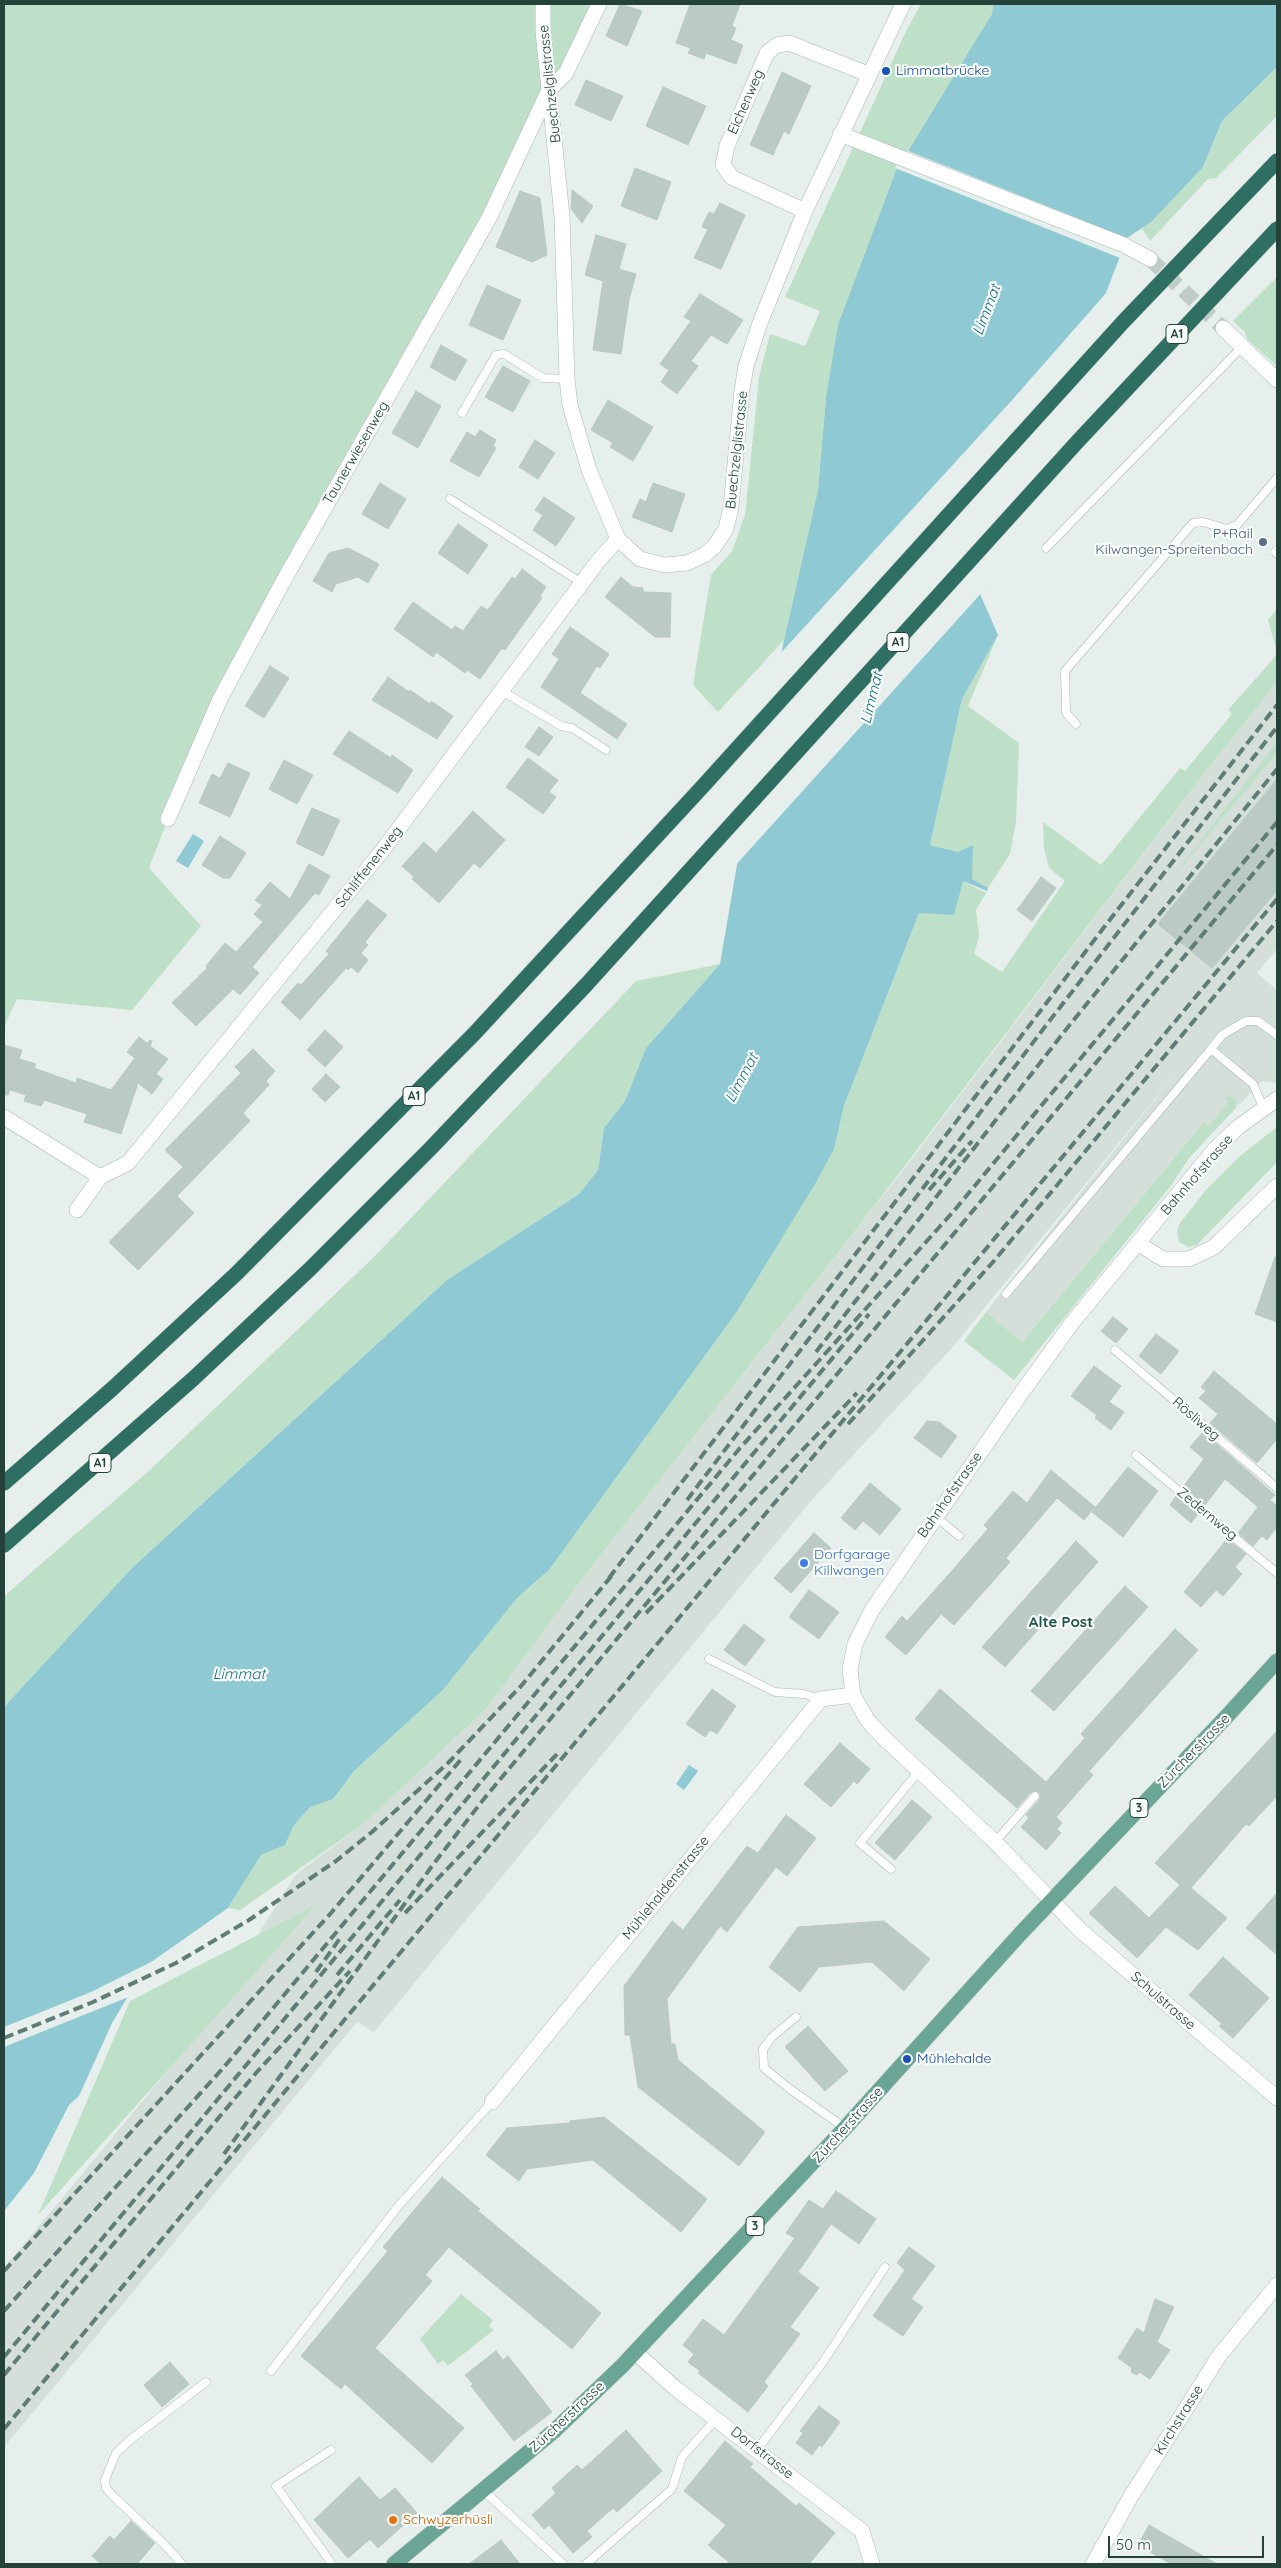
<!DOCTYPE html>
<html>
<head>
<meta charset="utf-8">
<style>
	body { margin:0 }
	#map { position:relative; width:1281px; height:2568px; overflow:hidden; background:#e6efeb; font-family:Quicksand,sans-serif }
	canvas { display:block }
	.frame { position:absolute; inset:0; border:5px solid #24423a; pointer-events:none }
	.scale { position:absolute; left:1108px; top:2536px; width:156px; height:22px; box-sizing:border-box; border:2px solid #24423a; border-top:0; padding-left:6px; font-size:15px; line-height:18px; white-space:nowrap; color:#24423a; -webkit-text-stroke:4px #f7fbf9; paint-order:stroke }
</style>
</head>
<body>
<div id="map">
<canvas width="1281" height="2568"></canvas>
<div class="frame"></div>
<div class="scale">50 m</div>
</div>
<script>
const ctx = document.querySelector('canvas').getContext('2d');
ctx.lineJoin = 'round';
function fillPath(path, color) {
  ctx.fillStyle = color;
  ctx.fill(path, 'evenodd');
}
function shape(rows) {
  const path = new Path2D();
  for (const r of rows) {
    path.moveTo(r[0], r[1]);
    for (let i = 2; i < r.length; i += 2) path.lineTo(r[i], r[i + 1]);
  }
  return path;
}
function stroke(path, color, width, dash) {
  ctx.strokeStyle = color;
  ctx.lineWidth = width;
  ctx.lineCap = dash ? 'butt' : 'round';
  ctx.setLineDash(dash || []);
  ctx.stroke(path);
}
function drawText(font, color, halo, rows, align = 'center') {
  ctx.font = font + ' Quicksand,sans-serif';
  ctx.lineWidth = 4.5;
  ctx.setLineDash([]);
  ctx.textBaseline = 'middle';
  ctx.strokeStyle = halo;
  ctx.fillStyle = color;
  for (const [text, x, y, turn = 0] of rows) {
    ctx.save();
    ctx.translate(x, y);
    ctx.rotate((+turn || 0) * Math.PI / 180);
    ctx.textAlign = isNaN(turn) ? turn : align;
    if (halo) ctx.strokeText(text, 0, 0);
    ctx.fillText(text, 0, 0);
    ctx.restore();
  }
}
const built = shape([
	[1277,682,1277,949,1257,973,1277,990,1277,1083,1262,1081,1236,1108,1238,1104,1224,1098,1228,1102,1208,1126,1203,1123,1022,1342,986,1312,1184,1063,951,1349,810,1502,374,2032,357,2022,4,2447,4,2268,186,2049,296,1874,361,1826,486,1709,589,1570,914,1156,1206,771]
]);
const green = shape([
	[4,4,599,4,285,578,168,819,149,868,201,926,132,1010,17,999,4,1027],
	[921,4,993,4,992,14,826,398,818,490,784,640,718,712,693,685,711,575,732,551,745,515,759,377,770,334,805,346,820,311,785,297,907,29],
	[1277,67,1277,116,1216,178,1208,179,1150,241,1142,229,1203,167,1222,121],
	[1277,277,1277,366,1247,339,1245,332,1233,321],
	[1277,609,1277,682,1206,771,855,1231,589,1570,486,1709,361,1826,240,1910,228,1908,261,1855,285,1845,294,1825,310,1806,333,1799,355,1770,442,1691,518,1597,549,1570,736,1313,834,1149,844,1106,919,913,963,881,986,893,976,910,979,937,974,954,1002,972,1065,881,1049,868,1044,848,1043,822,1101,865,1180,768,1185,771,1232,714,1228,710,1273,659,1276,654,1275,645,1268,620],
	[998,635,968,706,1019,743,1016,822,1010,854,988,888,972,879,958,852,930,845,962,699],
	[1277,742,1277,753,1168,883],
	[720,964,646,1048,625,1101,604,1128,598,1170,579,1194,447,1280,132,1568,4,1707,4,1596,151,1469,374,1257,636,981],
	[1230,1096,1237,1101,1236,1108,1190,1157,1170,1187,1014,1380,964,1341,986,1312,1022,1342,1204,1122,1208,1126,1228,1102,1224,1098],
	[1277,1127,1277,1162,1197,1245,1188,1247,1179,1242,1177,1231,1180,1223,1206,1190,1240,1156],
	[316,1905,38,2215,130,2001],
	[461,2294,493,2320,489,2326,494,2330,448,2366,443,2360,438,2364,420,2339]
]);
const water = shape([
	[993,4,1277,4,1277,67,1222,121,1203,167,1151,222,1127,238,1106,293,1041,420,991,582,980,594,998,635,962,699,930,845,958,852,973,845,972,879,988,888,987,891,963,881,954,915,919,913,844,1106,834,1149,815,1184,736,1313,549,1570,518,1597,442,1691,355,1770,333,1799,310,1807,294,1825,285,1845,261,1855,228,1908,147,1965,112,2023,79,2096,69,2105,34,2173,4,2211,4,1707,132,1568,447,1280,579,1194,598,1170,604,1128,625,1101,646,1048,720,964,738,859,784,640,818,490,826,398,838,325,896,171,992,14],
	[193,834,204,841,188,868,176,861],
	[689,1765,698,1771,684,1790,676,1784]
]);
const pier = shape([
	[906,150,1127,238,1120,258,895,168],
	[1106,293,1108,295,1043,421,995,578,734,867,777,657,1013,399],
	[167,1954,149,1967,131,1996,4,2047,4,2027,91,1992]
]);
const building = shape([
	[620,4,642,11,627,46,606,36,620,4],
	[690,4,740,4,732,26,736,28,731,40,743,45,736,64,706,53,704,59,688,53,691,48,676,43,690,4],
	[782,72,811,86,789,134,784,131,773,155,750,145,782,72],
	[586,80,623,96,611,121,575,105,586,80],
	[663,87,706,106,688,145,646,126,663,87],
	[635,168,671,182,657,220,621,206,635,168],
	[572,190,593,206,582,223,571,209,572,190],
	[520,191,540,198,547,255,532,262,496,247,520,191],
	[720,203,745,215,721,269,694,258,708,229,702,227,709,212,714,214,720,203],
	[596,235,626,244,619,269,636,274,629,300,621,354,593,350,603,281,585,275,596,235],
	[487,285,521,300,503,340,469,325,487,285],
	[700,294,743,320,727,344,711,335,691,361,698,366,677,394,661,382,669,370,660,364,691,321,684,317,700,294],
	[441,345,467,360,455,381,430,367,441,345],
	[503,366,530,381,513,412,485,397,503,366],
	[416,391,441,406,418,448,392,433,416,391],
	[608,400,653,427,633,461,610,447,613,443,591,430,608,400],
	[480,430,496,440,493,446,496,448,479,477,450,461,467,432,475,437,480,430],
	[535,440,555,453,538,479,519,467,535,440],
	[380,483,406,499,388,529,362,514,380,483],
	[653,483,685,494,672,532,632,517,640,499,646,502,653,483],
	[544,497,575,518,556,546,533,530,543,515,535,510,544,497],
	[458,524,488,545,468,574,438,553,458,524],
	[348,548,379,564,368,583,358,577,336,584,332,592,313,581,329,553,348,548],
	[522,569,546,587,540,596,542,598,505,650,502,648,480,679,467,670,465,673,436,652,433,657,394,629,413,602,452,630,455,626,463,631,481,606,488,610,512,577,515,579,522,569],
	[621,577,633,587,643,588,643,592,671,593,670,637,655,637,605,597,621,577],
	[570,627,609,654,600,668,597,666,580,693,627,724,617,739,541,687,559,659,552,654,570,627],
	[270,666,289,678,264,718,245,706,270,666],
	[388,677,409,692,410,690,430,704,431,701,453,716,437,739,372,700,388,677],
	[539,727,553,737,539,756,525,747,539,727],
	[349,731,391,758,392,755,413,770,398,793,333,754,349,731],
	[528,758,558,780,549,792,556,797,543,814,506,787,528,758],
	[284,760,313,775,297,804,269,789,284,760],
	[228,763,250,773,230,817,199,803,212,774,220,778,228,763],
	[1277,779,1277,890,1212,968,1158,924,1277,779],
	[312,808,340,820,323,856,296,843,312,808],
	[473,811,505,840,480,868,474,863,439,903,412,879,414,877,402,866,424,842,436,853,473,811],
	[220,836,246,853,230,878,223,878,202,865,220,836],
	[309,864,330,876,319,895,315,893,252,967,259,973,240,995,233,989,196,1026,172,1003,207,968,206,966,225,943,236,952,263,922,254,914,262,905,255,900,270,882,290,899,309,864],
	[1041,877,1056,888,1032,921,1017,910,1041,877],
	[367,900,387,915,365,942,368,945,361,953,368,960,358,973,351,967,348,970,346,968,300,1020,281,1002,298,983,301,985,329,954,326,951,367,900],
	[325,1030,343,1047,325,1067,307,1050,325,1030],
	[139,1037,147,1043,150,1040,152,1041,150,1046,168,1059,156,1074,163,1079,152,1094,138,1083,121,1134,84,1122,87,1114,44,1100,41,1106,24,1101,26,1095,10,1090,8,1095,4,1095,4,1045,22,1050,19,1059,36,1064,34,1068,76,1083,77,1078,111,1090,135,1058,127,1052,139,1037],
	[253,1049,275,1071,266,1081,269,1085,243,1113,250,1121,177,1196,194,1213,138,1270,109,1242,183,1167,165,1150,241,1073,235,1067,253,1049],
	[326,1074,340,1087,325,1102,312,1089,326,1074],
	[1275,1257,1277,1258,1277,1322,1255,1314,1275,1257],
	[1113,1317,1128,1329,1116,1343,1101,1331,1113,1317],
	[1156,1334,1179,1351,1161,1374,1139,1356,1156,1334],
	[1094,1366,1121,1386,1109,1402,1124,1412,1111,1430,1095,1418,1097,1415,1071,1396,1094,1366],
	[1214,1371,1277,1424,1277,1439,1257,1463,1210,1423,1218,1414,1199,1398,1206,1391,1201,1387,1214,1371],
	[927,1421,939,1422,957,1436,941,1458,914,1438,927,1421],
	[1203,1432,1275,1495,1270,1500,1277,1506,1277,1527,1267,1540,1262,1536,1253,1546,1238,1533,1258,1507,1225,1479,1205,1505,1183,1487,1204,1459,1190,1447,1203,1432],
	[1128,1467,1158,1491,1123,1537,1092,1512,1128,1467],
	[1051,1470,1095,1507,1084,1520,1057,1498,1006,1558,1010,1562,954,1625,941,1614,906,1655,885,1637,902,1616,907,1621,950,1573,988,1529,984,1525,1013,1491,1027,1503,1051,1470],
	[870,1483,901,1509,880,1535,863,1521,855,1530,841,1518,870,1483],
	[1176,1496,1198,1514,1191,1523,1170,1505,1176,1496],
	[814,1533,831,1548,791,1593,774,1578,814,1533],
	[1227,1539,1246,1554,1235,1567,1242,1574,1223,1596,1216,1590,1201,1607,1184,1592,1227,1539],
	[1076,1541,1098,1562,1005,1667,982,1647,1076,1541],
	[1125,1586,1148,1607,1054,1711,1031,1691,1125,1586],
	[809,1590,839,1612,819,1639,789,1617,809,1590],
	[744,1624,765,1640,745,1666,724,1650,744,1624],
	[1175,1629,1198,1650,1089,1771,1093,1775,1056,1817,1062,1823,1057,1829,1061,1833,1046,1850,1021,1827,1029,1818,1026,1815,1040,1799,1039,1792,1031,1792,1017,1808,915,1719,940,1689,1046,1782,1085,1738,1081,1734,1175,1629],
	[712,1689,736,1706,717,1734,710,1730,705,1737,686,1724,712,1689],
	[1277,1731,1277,1796,1249,1826,1246,1824,1191,1888,1227,1918,1198,1950,1166,1927,1137,1958,1089,1913,1115,1886,1149,1918,1180,1885,1155,1863,1277,1731],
	[840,1743,870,1769,857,1784,854,1781,831,1807,804,1784,840,1743],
	[912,1800,932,1817,895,1860,875,1843,912,1800],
	[786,1815,816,1838,787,1876,776,1867,727,1932,720,1926,667,1999,671,2044,675,2044,678,2060,765,2132,739,2166,638,2087,630,2035,625,2035,624,1986,672,1921,683,1930,747,1846,758,1853,786,1815],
	[1277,1893,1277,1955,1246,1928,1277,1893],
	[884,1921,930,1959,904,1991,872,1962,819,1967,800,1992,769,1967,798,1927,884,1921],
	[1223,1957,1269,1998,1233,2038,1219,2026,1222,2024,1189,1995,1223,1957],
	[808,2026,848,2071,825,2091,785,2047,808,2026],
	[604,2117,707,2199,681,2232,593,2160,527,2169,519,2181,486,2155,507,2128,570,2123,570,2121,604,2117],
	[442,2177,480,2209,478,2211,601,2313,572,2349,449,2247,425,2275,432,2281,375,2348,464,2428,432,2463,345,2384,341,2389,301,2356,388,2251,383,2247,442,2177],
	[836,2191,876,2219,859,2244,831,2224,798,2272,819,2288,790,2327,800,2334,764,2382,768,2386,748,2412,698,2373,700,2371,688,2362,694,2354,683,2345,703,2319,724,2335,795,2238,786,2233,809,2200,823,2209,836,2191],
	[909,2247,935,2266,911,2299,923,2307,903,2336,873,2316,905,2270,897,2263,909,2247],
	[1155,2299,1174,2307,1157,2342,1170,2350,1150,2379,1139,2372,1137,2375,1131,2372,1132,2368,1118,2358,1137,2328,1144,2333,1155,2299],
	[496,2351,503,2360,508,2356,552,2412,514,2441,471,2386,473,2384,465,2375,496,2351],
	[170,2362,189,2384,162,2407,144,2385,170,2362],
	[819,2406,840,2422,822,2447,819,2445,812,2455,796,2443,803,2433,800,2431,819,2406],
	[626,2430,662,2471,617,2512,613,2508,587,2531,592,2537,573,2553,549,2525,544,2529,532,2515,556,2493,552,2488,577,2465,582,2470,626,2430],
	[725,2441,753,2464,750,2467,796,2506,799,2503,835,2533,809,2564,731,2564,708,2545,726,2525,684,2491,725,2441],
	[359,2477,380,2500,395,2488,417,2513,378,2548,370,2539,348,2558,314,2520,359,2477],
	[131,2521,155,2543,137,2564,101,2564,92,2556,110,2536,114,2540,131,2521],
	[1149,2525,1217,2564,1171,2564,1138,2545,1149,2525],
	[501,2540,520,2564,469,2564,501,2540]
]);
const streetTunnel = shape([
	[1150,259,1223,328]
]);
const lane = shape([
	[462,413,496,355,504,354,543,378,567,379],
	[450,499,582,583],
	[1046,548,1242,347],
	[1277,550,1275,552,1277,554],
	[502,691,561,726,572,728,606,750],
	[1076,724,1066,713,1065,671,1193,523,1203,522,1227,529,1237,525,1277,478],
	[1211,1049,1222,1035,1246,1021,1258,1021,1277,1035],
	[1006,1294,1211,1049,1253,1084,1264,1109],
	[1115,1350,1277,1488],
	[1136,1455,1277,1573],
	[935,1516,959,1536],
	[709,1659,775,1692,804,1694,821,1699],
	[995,1842,1035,1796],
	[891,1869,860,1843,919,1771],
	[796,2017,772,2037,763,2049,764,2068,790,2089,845,2128],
	[271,2371,400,2204,492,2102],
	[331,2450,276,2486,332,2564],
	[757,2450,823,2362,885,2267],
	[484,2491,563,2564],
	[182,2564,163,2543,112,2495,106,2488,105,2480,116,2453,130,2440,206,2382],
	[586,2564,672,2489,682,2457,717,2418]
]);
const street = shape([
	[543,4,543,31,562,216,567,379,570,405,589,470,618,539,640,559,665,565,687,563,706,554,714,547,726,529,731,507,742,390,746,366,760,323,805,211,903,4],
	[840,134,1124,245,1150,259],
	[805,211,731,177,723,165,727,146,767,53,777,45,789,43,868,74],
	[1223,328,1277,380],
	[168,819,220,699,285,578,489,218,549,90,566,73,599,4],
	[1277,1099,1237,1128,1215,1149,1072,1323,1022,1392,872,1610,855,1644,850,1669,853,1695,868,1721,884,1738,995,1842,1080,1930,1277,2098],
	[4,1117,100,1177],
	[77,1210,100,1177,128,1163,382,851,599,560,618,539],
	[1139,1244,1163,1259,1189,1259,1214,1247,1277,1186],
	[492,2102,821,1699,853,1695],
	[635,2352,675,2388,862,2531,872,2564],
	[1093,2564,1130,2498,1219,2356,1277,2285]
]);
const primary = shape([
	[394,2564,554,2431,622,2366,845,2128,1021,1933,1228,1715,1277,1661]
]);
const highway = shape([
	[4,1483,112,1389,236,1274,474,1034,704,785,1123,322,1277,161],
	[4,1545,193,1379,310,1269,430,1149,586,985,1078,441,1277,229]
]);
const rail = shape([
	[929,1190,972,1141],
	[816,1352,1064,1032,1277,769],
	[848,1424,993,1262,1277,921],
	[687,1500,1044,1028,1277,727],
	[609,1578,1105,926,1277,705],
	[646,1613,857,1393],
	[405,1913,559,1752],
	[316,1972,341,1937],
	[337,1975,400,1900],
	[4,2038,93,2002,176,1963,249,1920,336,1861,372,1832,448,1763,522,1685,613,1574],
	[224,2154,432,1866,483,1800,1277,845],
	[4,2271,331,1913,463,1757],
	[4,2311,224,2067,740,1448,953,1212,1277,822],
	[4,2357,869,1314],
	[4,2375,256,2073,350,1971],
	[4,2429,1277,899]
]);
const markers = [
	[886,71,5,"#1a4fb4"],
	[1263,542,5,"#5c6f8a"],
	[804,1563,5,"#3f7fe0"],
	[907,2059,5,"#1a4fb4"],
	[393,2520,5,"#e8710a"]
];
const shields = [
	[1177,334,22],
	[898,642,22],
	[414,1096,22],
	[100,1463,22],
	[1139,1808,18],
	[755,2226,18]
];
const shieldNames = [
	["A1",1177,334],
	["A1",898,642],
	["A1",414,1096],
	["A1",100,1463],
	["3",1139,1808],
	["3",755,2226]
];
const transitNames = [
	["Limmatbrücke",896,71],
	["Mühlehalde",917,2059]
];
const streetNames = [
	["Buechzelglistrasse",550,84,-96],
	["Eichenweg",746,102,-66],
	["Buechzelglistrasse",737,450,-84],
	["Taunerwiesenweg",356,453,-60],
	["Schliffenenweg",369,867,-52],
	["Bahnhofstrasse",1197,1175,-49],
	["Rösliweg",1196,1419,41],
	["Bahnhofstrasse",950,1495,-55],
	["Zedernweg",1207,1514,40],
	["Zürcherstrasse",1194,1751,-46],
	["Mühlehaldenstrasse",666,1888,-51],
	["Schulstrasse",1163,2001,41],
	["Zürcherstrasse",848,2125,-48],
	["Zürcherstrasse",567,2417,-43],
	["Kirchstrasse",1179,2420,-58],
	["Dorfstrasse",762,2453,38]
];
const serviceNames = [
	["P+Rail",1253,534],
	["Kilwangen-Spreitenbach",1253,550]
];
const shopNames = [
	["Dorfgarage",814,1555],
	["Killwangen",814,1571]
];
const foodNames = [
	["Schwyzerhüsli",403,2520]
];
const waterNames = [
	["Limmat",987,310,-69],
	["Limmat",872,698,-76],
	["Limmat",742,1078,-62],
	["Limmat",239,1674]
];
const neighbourhoodNames = [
	["Alte Post",1061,1622]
];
fillPath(built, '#d4dfda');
fillPath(green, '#bfe0c8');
fillPath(water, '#8ec9d4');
fillPath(pier, '#e6efeb');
fillPath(building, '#bbcac4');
stroke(building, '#b8c9c2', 1);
stroke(streetTunnel, '#bfccc8', 15, [15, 8]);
stroke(lane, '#a8b8b2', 9);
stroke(street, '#a8b8b2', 16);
stroke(primary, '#c2cac8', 16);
stroke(highway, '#c2cac8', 16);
stroke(lane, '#fff', 8);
stroke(street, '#fff', 15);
stroke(primary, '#6aa596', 15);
stroke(highway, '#2f6f62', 15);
stroke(rail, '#5f7d75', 4, [10, 5]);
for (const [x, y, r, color] of markers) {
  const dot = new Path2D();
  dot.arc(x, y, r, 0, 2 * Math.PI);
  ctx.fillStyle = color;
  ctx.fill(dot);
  stroke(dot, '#f7fbf9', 2);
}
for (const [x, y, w] of shields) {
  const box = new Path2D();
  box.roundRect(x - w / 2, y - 9.5, w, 19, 4);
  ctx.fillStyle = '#f7fbf9';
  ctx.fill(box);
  stroke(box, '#24423a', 1);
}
drawText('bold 12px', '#24423a', null, shieldNames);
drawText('14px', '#164399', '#f7fbf9', transitNames, 'left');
drawText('14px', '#24423a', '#f7fbf9', streetNames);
drawText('14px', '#4e5e75', '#f7fbf9', serviceNames, 'right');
drawText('14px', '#366cbe', '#f7fbf9', shopNames, 'left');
drawText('14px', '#c56008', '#f7fbf9', foodNames, 'left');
drawText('italic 15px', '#1c6f80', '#f7fbf9', waterNames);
drawText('bold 15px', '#1f5548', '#f7fbf9', neighbourhoodNames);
</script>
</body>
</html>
